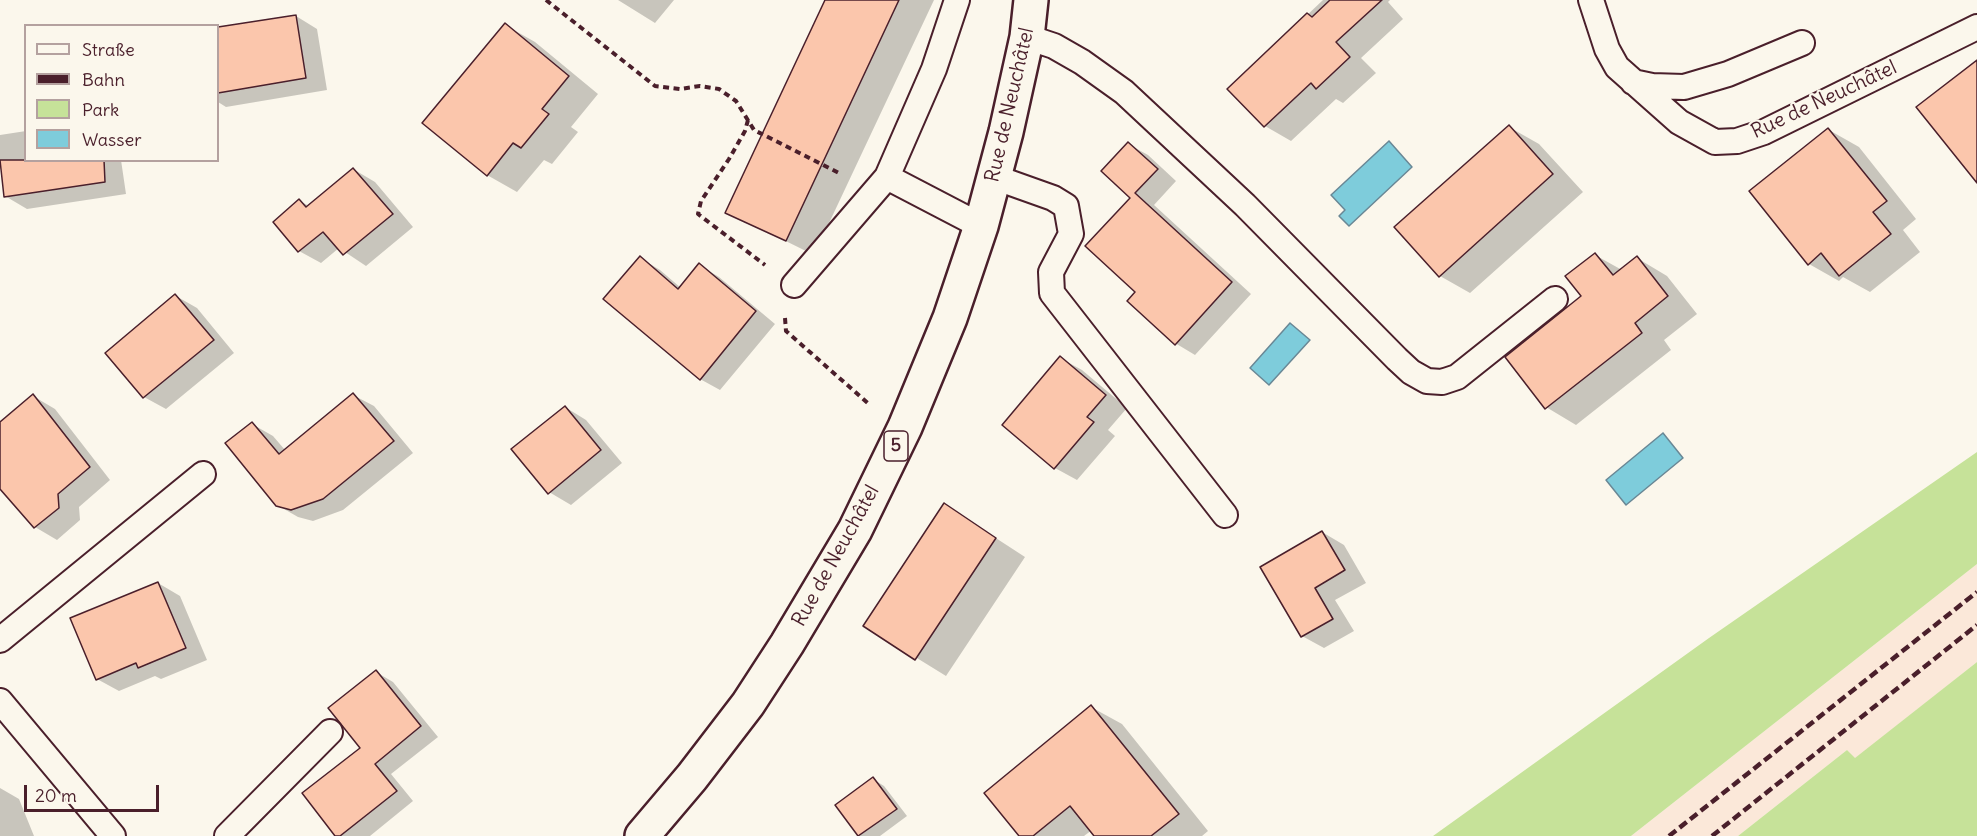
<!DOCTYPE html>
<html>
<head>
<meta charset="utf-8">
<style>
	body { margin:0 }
	#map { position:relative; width:1977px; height:836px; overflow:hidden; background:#fbf7ec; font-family:Delius,sans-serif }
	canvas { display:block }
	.legend { position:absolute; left:24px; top:24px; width:195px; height:138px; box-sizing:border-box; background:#fbf7ec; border:2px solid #b4a19f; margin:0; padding:8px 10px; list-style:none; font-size:18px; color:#4a1f2b }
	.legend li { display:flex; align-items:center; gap:12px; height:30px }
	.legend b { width:30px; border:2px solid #b4a19f }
	.scale { position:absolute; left:24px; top:785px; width:135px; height:27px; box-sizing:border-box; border:3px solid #4a1f2b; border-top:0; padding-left:8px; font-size:18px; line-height:21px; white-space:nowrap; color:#4a1f2b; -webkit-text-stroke:4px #fbf7ec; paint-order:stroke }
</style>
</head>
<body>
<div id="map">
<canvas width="1977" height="836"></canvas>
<ul class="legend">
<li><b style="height:8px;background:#fbf7ec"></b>Straße</li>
<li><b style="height:8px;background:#4a1f2b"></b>Bahn</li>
<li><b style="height:16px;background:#c6e299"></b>Park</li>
<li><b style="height:16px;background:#7eccdb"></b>Wasser</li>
</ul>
<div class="scale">20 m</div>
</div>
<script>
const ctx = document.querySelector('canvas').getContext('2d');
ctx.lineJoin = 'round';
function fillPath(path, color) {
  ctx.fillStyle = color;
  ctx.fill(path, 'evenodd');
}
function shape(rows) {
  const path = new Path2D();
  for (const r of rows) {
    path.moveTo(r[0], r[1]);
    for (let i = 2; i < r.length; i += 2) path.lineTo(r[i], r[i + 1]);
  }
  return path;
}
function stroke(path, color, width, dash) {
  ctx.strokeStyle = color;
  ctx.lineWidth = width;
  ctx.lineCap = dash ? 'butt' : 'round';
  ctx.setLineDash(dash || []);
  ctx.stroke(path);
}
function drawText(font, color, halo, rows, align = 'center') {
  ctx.font = font + ' Delius,sans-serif';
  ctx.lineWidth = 4.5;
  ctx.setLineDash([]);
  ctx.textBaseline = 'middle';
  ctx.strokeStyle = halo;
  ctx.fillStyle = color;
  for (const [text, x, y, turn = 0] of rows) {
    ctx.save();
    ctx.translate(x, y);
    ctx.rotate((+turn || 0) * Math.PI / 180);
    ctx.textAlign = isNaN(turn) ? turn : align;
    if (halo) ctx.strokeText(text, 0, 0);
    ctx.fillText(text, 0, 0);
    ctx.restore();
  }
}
const built = shape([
	[1977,564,1977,662,1855,759,1847,750,1738,836,1631,836]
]);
const green = shape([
	[1977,452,1977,564,1631,836,1433,836,1709,638],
	[1977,662,1977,836,1738,836,1847,750,1855,758]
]);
const water = shape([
	[1389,141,1412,167,1349,226,1339,216,1345,210,1331,195,1389,141],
	[1290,323,1310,340,1269,385,1250,368,1290,323],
	[1663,433,1683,458,1626,505,1606,480,1663,433]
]);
const shadow = shape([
	[618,0,674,0,655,23],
	[827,0,934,0,814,255,727,212],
	[1323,0,1390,0,1388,2,1403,19,1361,58,1376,73,1343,103,1336,99,1291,141,1265,126,1229,89],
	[296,16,317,29,327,90,226,107,218,102,218,29],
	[505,25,535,42,598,94,571,127,578,132,552,164,544,160,517,192,487,175],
	[1509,127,1539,144,1583,192,1470,293,1440,276],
	[1829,130,1859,147,1916,219,1903,230,1920,252,1870,292,1843,277,1839,281,1809,264],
	[26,131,26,160,121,160,126,194,27,209,5,196,0,163,0,135],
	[1128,144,1148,155,1176,181,1154,205,1251,294,1195,355,1175,343,1137,292],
	[353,169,375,182,413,227,366,266,339,248,321,263,299,251,300,201,309,206],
	[1595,255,1622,270,1637,258,1667,276,1697,314,1664,340,1671,350,1576,425,1546,407],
	[640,258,660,270,681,288,699,265,719,277,775,324,720,390,700,379],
	[176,296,197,308,234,353,166,409,144,397],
	[1060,358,1082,370,1127,408,1108,430,1115,436,1077,480,1055,468],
	[353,395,374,406,413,453,343,510,313,521,298,517,277,505,252,424,273,436,285,450],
	[33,396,55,409,110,480,79,507,80,520,57,540,35,527,0,487,0,423],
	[565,407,586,420,622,463,571,505,549,492],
	[945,505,1025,557,946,676,865,626],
	[1322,532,1344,545,1366,583,1335,600,1354,631,1324,648,1302,636],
	[158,583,180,596,207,660,161,679,155,676,119,691,97,679],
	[376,672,393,682,438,737,391,774,413,801,370,836,337,836,362,748],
	[1091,707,1122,724,1208,831,1202,836,1096,836,1092,830,1084,836,1021,836],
	[873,779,884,786,907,816,880,836,860,836,838,806],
	[0,788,19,799,34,836,0,836]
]);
const building = shape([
	[825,0,899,0,786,241,725,213,825,0],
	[1330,0,1382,0,1336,42,1350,57,1316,89,1311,83,1264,127,1227,89,1307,13,1312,17,1330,0],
	[296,15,306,78,218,93,218,27,296,15],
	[505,23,569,76,542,109,549,114,521,148,513,143,487,176,422,123,505,23],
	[1977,60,1977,183,1916,107,1977,60],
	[1509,125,1553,174,1439,277,1394,227,1509,125],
	[1828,128,1887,201,1873,212,1891,234,1839,276,1821,253,1808,265,1749,191,1828,128],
	[1128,142,1158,169,1135,193,1232,282,1175,345,1127,301,1135,292,1085,246,1130,198,1101,171,1128,142],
	[0,160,104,160,105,182,4,197,0,160],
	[353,168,393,214,343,255,323,232,298,252,273,222,299,199,306,207,353,168],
	[1595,253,1613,275,1637,256,1668,296,1635,323,1642,333,1545,409,1505,357,1581,296,1565,276,1595,253],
	[640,256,678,289,699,263,756,311,700,380,603,299,640,256],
	[175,294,214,340,143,398,105,353,175,294],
	[1060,356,1106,395,1087,417,1094,422,1054,469,1002,425,1060,356],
	[353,393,394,441,323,499,291,510,276,506,225,443,252,422,279,454,353,393],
	[33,394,90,467,58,494,59,508,34,528,0,489,0,422,33,394],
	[565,406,601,450,548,494,511,449,565,406],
	[944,503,996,538,915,660,863,626,944,503],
	[1322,531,1345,570,1315,588,1333,619,1301,637,1260,567,1322,531],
	[158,582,186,648,138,668,136,663,96,680,70,618,158,582],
	[376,670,421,726,375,764,397,791,340,836,335,836,302,793,360,748,328,708,376,670],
	[1091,705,1179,814,1151,836,1094,836,1070,806,1033,836,1019,836,984,793,1091,705],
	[873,777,897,809,858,836,835,805,873,777]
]);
const path = shape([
	[546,0,655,86,680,89,700,86,719,89,736,101,754,130,841,174],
	[748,120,745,131,729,159,701,201,698,214,765,265],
	[785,318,786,331,870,405]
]);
const service = shape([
	[1591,0,1607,49,1617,67,1679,122,1715,142,1737,141,1764,132,1977,27],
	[1027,37,1054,46,1082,62,1124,92,1245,205,1397,359,1411,372,1427,381,1442,382,1457,377,1555,299],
	[1633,82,1652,86,1684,87,1728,74,1802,43],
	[887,177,981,226],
	[994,177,1053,198,1066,206,1071,234,1051,272,1052,293,1225,515],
	[794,285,887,177,934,69,957,0],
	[0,640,203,474],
	[0,701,113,836],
	[227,836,330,732]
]);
const primary = shape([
	[642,836,692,777,748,704,787,644,855,530,905,427,950,318,981,226,1006,132,1027,37,1031,0]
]);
const rail = shape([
	[1669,836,1977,592],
	[1712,836,1977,625]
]);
const shields = [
	[896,446,24]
];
const shieldNames = [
	["5",896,446]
];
const streetNames = [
	["Rue de Neuchâtel",1824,100,-25],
	["Rue de Neuchâtel",1010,105,-77],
	["Rue de Neuchâtel",836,556,-61]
];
fillPath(built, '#fbe8d9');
fillPath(green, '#c6e299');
fillPath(water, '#7eccdb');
stroke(water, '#698795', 1.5);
fillPath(shadow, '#0003');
fillPath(building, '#fbc6ac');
stroke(building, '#4a1f2b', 1.5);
stroke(service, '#4a1f2b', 28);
stroke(primary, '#4a1f2b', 38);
stroke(path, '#4a1f2b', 4, [6, 4.5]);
stroke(service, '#fbf7ec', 24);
stroke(primary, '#fbf7ec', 33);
stroke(rail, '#4a1f2b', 4.5, [9, 4.5]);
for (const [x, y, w] of shields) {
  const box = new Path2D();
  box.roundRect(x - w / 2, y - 15, w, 30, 4.5);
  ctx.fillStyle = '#fbf7ec';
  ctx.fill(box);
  stroke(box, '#4a1f2b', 1.5);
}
drawText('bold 18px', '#4a1f2b', null, shieldNames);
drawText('20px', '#4a1f2b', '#fbf7ec', streetNames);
</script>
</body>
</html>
